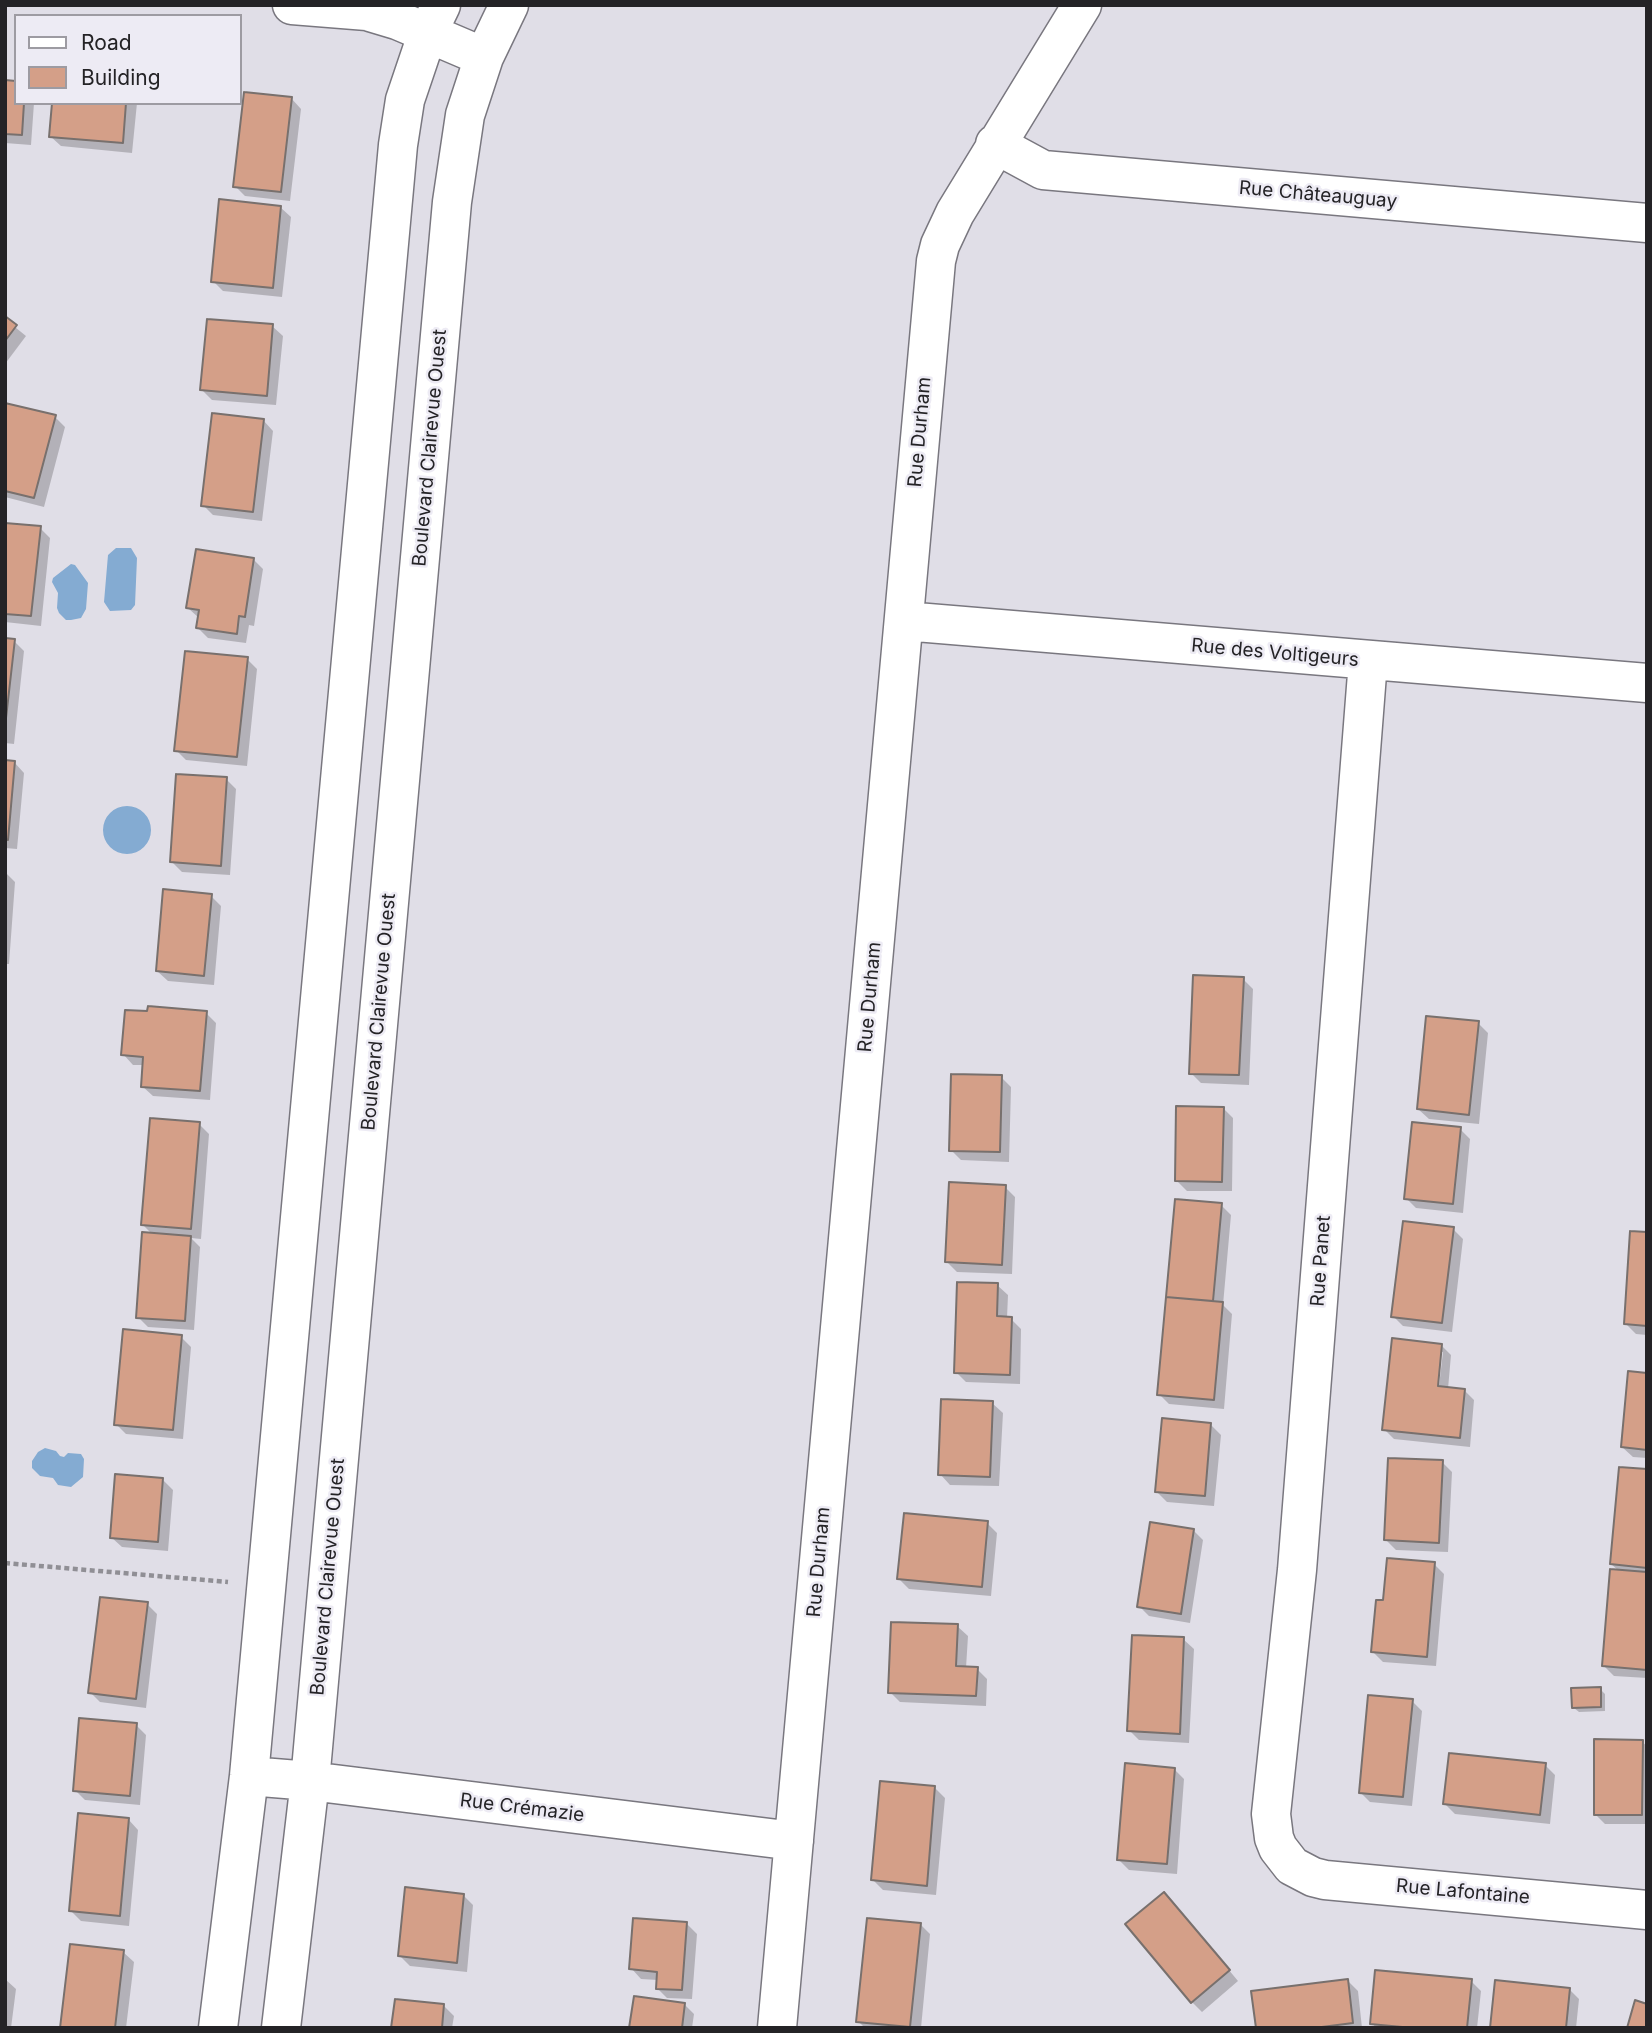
<!DOCTYPE html>
<html>
<head>
<meta charset="utf-8">
<style>
	body { margin:0 }
	#map { position:relative; width:1652px; height:2033px; overflow:hidden; background:#e0dee7; font-family:Inter,sans-serif }
	canvas { display:block }
	.frame { position:absolute; inset:0; border:7px solid #242326; pointer-events:none }
	.legend { position:absolute; left:14px; top:14px; width:228px; height:91px; box-sizing:border-box; background:#edebf4; border:2px solid #9d9ba2; margin:0; padding:9px 12px; list-style:none; font-size:21px; color:#242326 }
	.legend li { display:flex; align-items:center; gap:14px; height:35px }
	.legend b { width:35px; border:2px solid #9d9ba2 }
</style>
</head>
<body>
<div id="map">
<canvas width="1652" height="2033"></canvas>
<div class="frame"></div>
<ul class="legend">
<li><b style="height:9px;background:#fff"></b>Road</li>
<li><b style="height:19px;background:#d49f88"></b>Building</li>
</ul>
</div>
<script>
const ctx = document.querySelector('canvas').getContext('2d');
ctx.lineJoin = 'round';
function fillPath(path, color) {
  ctx.fillStyle = color;
  ctx.fill(path, 'evenodd');
}
function shape(rows) {
  const path = new Path2D();
  for (const r of rows) {
    if (r.length === 3) {
      path.moveTo(r[0] + r[2], r[1]);
      path.arc(r[0], r[1], r[2], 0, 2 * Math.PI);
      continue;
    }
    path.moveTo(r[0], r[1]);
    for (let i = 2; i < r.length; i += 2) path.lineTo(r[i], r[i + 1]);
  }
  return path;
}
function stroke(path, color, width, dash) {
  ctx.strokeStyle = color;
  ctx.lineWidth = width;
  ctx.lineCap = dash ? 'butt' : 'round';
  ctx.setLineDash(dash || []);
  ctx.stroke(path);
}
function drawText(font, color, halo, rows, align = 'center') {
  ctx.font = font + ' Inter,sans-serif';
  ctx.lineWidth = 5;
  ctx.setLineDash([]);
  ctx.textBaseline = 'middle';
  ctx.strokeStyle = halo;
  ctx.fillStyle = color;
  for (const [text, x, y, turn = 0] of rows) {
    ctx.save();
    ctx.translate(x, y);
    ctx.rotate((+turn || 0) * Math.PI / 180);
    ctx.textAlign = isNaN(turn) ? turn : align;
    if (halo) ctx.strokeText(text, 0, 0);
    ctx.fillText(text, 0, 0);
    ctx.restore();
  }
}
const water = shape([
	[116,548,131,548,137,558,135,605,131,610,110,611,104,602,108,555],
	[71,564,75,565,88,583,86,609,81,618,71,620,66,620,59,613,57,608,58,593,52,582,53,578],
	[127,830,24],
	[45,1448,56,1451,60,1456,64,1457,68,1453,81,1454,84,1459,83,1477,71,1487,58,1485,53,1478,40,1476,32,1468,32,1461,38,1452]
]);
const shadow = shape([
	[5,82,16,103,34,103,31,145,5,143],
	[291,98,301,109,290,201,245,196,235,186],
	[53,103,137,103,132,153,61,146,50,136],
	[280,207,291,217,282,297,223,291,213,281],
	[5,319,26,336,5,364],
	[272,326,283,336,276,405,212,400,202,390],
	[5,404,55,417,65,427,44,507,5,497],
	[263,420,273,431,262,521,213,515,203,505],
	[5,524,40,528,50,538,41,626,5,622],
	[253,559,263,569,254,626,249,625,246,643,208,638,198,628,199,618,188,608],
	[5,640,14,641,24,651,14,744,5,743],
	[247,659,257,669,247,766,186,760,176,750],
	[5,762,14,762,24,773,17,849,5,848],
	[226,779,236,789,230,875,182,872,172,862],
	[5,872,15,882,9,964,5,964],
	[211,896,221,906,214,985,168,981,157,971],
	[1243,979,1253,989,1249,1085,1201,1083,1191,1073],
	[206,1013,216,1023,210,1100,153,1096,142,1086,144,1065,133,1065,123,1054],
	[1478,1023,1488,1033,1479,1124,1429,1119,1418,1109],
	[1001,1077,1011,1087,1009,1162,961,1160,951,1150],
	[1223,1108,1233,1118,1232,1191,1187,1191,1177,1181],
	[199,1124,209,1134,201,1239,191,1238,200,1247,194,1330,148,1327,138,1317,153,1235,143,1225],
	[1460,1129,1470,1139,1463,1213,1416,1208,1406,1198],
	[1005,1187,1015,1197,1012,1274,957,1272,947,1262],
	[1176,1201,1221,1205,1231,1215,1223,1305,1232,1314,1224,1409,1169,1404,1159,1394],
	[1453,1229,1463,1239,1452,1332,1403,1326,1393,1316],
	[1647,1234,1647,1335,1636,1334,1626,1324],
	[997,1285,1008,1295,1007,1318,1011,1319,1021,1329,1020,1384,966,1382,956,1372],
	[181,1337,191,1347,183,1439,126,1434,116,1424],
	[1441,1345,1451,1355,1448,1389,1464,1390,1474,1400,1470,1447,1394,1439,1384,1429],
	[1439,1352,1443,1352,1438,1395,1435,1395],
	[1647,1375,1647,1458,1633,1457,1622,1447],
	[992,1403,1003,1413,999,1486,950,1485,940,1474],
	[1210,1424,1221,1435,1214,1506,1167,1502,1157,1492],
	[1442,1462,1452,1472,1448,1552,1396,1550,1386,1540],
	[1647,1471,1647,1678,1614,1676,1604,1666,1619,1571,1611,1564],
	[163,1480,173,1490,168,1551,122,1547,111,1537],
	[987,1523,997,1533,991,1596,909,1589,899,1579],
	[1193,1530,1203,1540,1190,1623,1149,1616,1139,1606],
	[1434,1564,1444,1574,1436,1666,1383,1662,1373,1652,1384,1602],
	[147,1604,157,1614,146,1708,100,1702,90,1692],
	[957,1626,968,1636,966,1668,977,1669,987,1679,986,1706,900,1702,890,1692],
	[1183,1639,1194,1649,1189,1743,1139,1740,1129,1730],
	[1600,1689,1605,1694,1605,1711,1579,1712,1574,1708],
	[1412,1701,1422,1711,1412,1806,1370,1802,1360,1792],
	[136,1725,146,1735,140,1805,85,1800,75,1790],
	[1642,1742,1647,1746,1647,1824,1605,1824,1595,1814],
	[1545,1765,1555,1775,1550,1824,1455,1814,1445,1804],
	[1174,1769,1184,1779,1177,1874,1129,1870,1119,1860],
	[935,1788,945,1798,936,1895,883,1890,873,1880],
	[128,1819,138,1830,129,1926,81,1921,71,1911],
	[463,1895,473,1905,467,1972,410,1966,400,1956],
	[1174,1904,1238,1981,1202,2012,1192,2002],
	[687,1924,697,1934,692,1999,667,1998,657,1988,658,1980,641,1979,631,1968],
	[920,1924,930,1934,921,2028,865,2028,858,2021],
	[123,1952,134,1962,126,2028,62,2028],
	[5,1979,16,1989,11,2028,5,2028],
	[1348,1981,1358,1991,1362,2028,1258,2028],
	[1471,1981,1481,1991,1477,2028,1376,2028,1372,2023],
	[1569,1989,1579,1999,1576,2028,1492,2028],
	[684,2004,694,2014,692,2028,631,2028],
	[444,2006,454,2016,452,2028,393,2028]
]);
const building = shape([
	[5,80,16,81,16,103,24,103,22,135,5,134,5,80],
	[244,92,292,97,281,192,233,187,244,92],
	[52,103,126,103,123,143,49,137,52,103],
	[219,199,281,206,273,288,211,282,219,199],
	[5,316,17,325,5,341,5,316],
	[207,319,273,324,267,396,200,390,207,319],
	[5,403,56,415,34,498,5,491,5,403],
	[212,413,264,419,253,512,201,506,212,413],
	[5,523,41,526,31,616,5,614,5,523],
	[196,549,254,558,245,617,239,616,237,634,196,628,199,610,186,608,196,549],
	[5,638,15,639,5,727,5,638],
	[185,651,248,657,237,757,174,751,185,651],
	[5,760,15,761,8,840,5,839,5,760],
	[176,774,227,777,221,866,170,862,176,774],
	[163,889,212,894,204,976,156,971,163,889],
	[1193,975,1244,977,1239,1075,1189,1074,1193,975],
	[148,1006,207,1011,200,1091,141,1087,143,1057,121,1055,125,1010,147,1011,148,1006],
	[1426,1016,1479,1021,1469,1115,1417,1109,1426,1016],
	[951,1074,1002,1075,1000,1152,949,1151,951,1074],
	[1176,1106,1224,1107,1222,1182,1175,1181,1176,1106],
	[150,1118,200,1122,191,1229,141,1225,150,1118],
	[1412,1122,1461,1127,1453,1204,1404,1199,1412,1122],
	[949,1182,1006,1185,1002,1265,945,1262,949,1182],
	[1175,1199,1222,1203,1213,1301,1166,1297,1175,1199],
	[1403,1221,1454,1227,1442,1323,1391,1317,1403,1221],
	[1630,1231,1647,1232,1647,1326,1624,1324,1630,1231],
	[142,1232,191,1236,185,1321,136,1318,142,1232],
	[957,1282,998,1283,997,1316,1012,1317,1010,1375,954,1373,957,1282],
	[1166,1297,1223,1302,1214,1400,1157,1395,1166,1297],
	[123,1329,182,1335,173,1430,114,1425,123,1329],
	[1392,1338,1442,1344,1438,1386,1465,1389,1460,1438,1382,1430,1392,1338],
	[1628,1371,1647,1373,1647,1450,1621,1447,1628,1371],
	[941,1399,993,1401,990,1477,938,1475,941,1399],
	[1162,1418,1211,1423,1205,1496,1155,1492,1162,1418],
	[1388,1458,1443,1460,1439,1543,1384,1540,1388,1458],
	[1619,1467,1647,1469,1647,1568,1610,1564,1619,1467],
	[115,1474,163,1478,158,1542,110,1538,115,1474],
	[904,1513,988,1521,982,1587,897,1579,904,1513],
	[1150,1522,1194,1529,1181,1614,1137,1607,1150,1522],
	[1387,1558,1435,1562,1427,1657,1371,1652,1376,1600,1383,1600,1387,1558],
	[1610,1569,1647,1572,1647,1670,1602,1666,1610,1569],
	[100,1597,148,1602,136,1699,88,1693,100,1597],
	[891,1622,958,1624,956,1666,978,1667,976,1696,888,1693,891,1622],
	[1132,1635,1184,1637,1180,1734,1127,1731,1132,1635],
	[1601,1687,1601,1707,1572,1708,1571,1688,1601,1687],
	[1368,1695,1413,1699,1403,1797,1359,1793,1368,1695],
	[79,1718,137,1723,130,1796,73,1791,79,1718],
	[1594,1739,1643,1740,1642,1815,1594,1815,1594,1739],
	[1449,1753,1546,1763,1540,1815,1443,1804,1449,1753],
	[1125,1763,1175,1768,1167,1864,1117,1860,1125,1763],
	[880,1781,935,1786,927,1886,871,1880,880,1781],
	[78,1813,129,1818,120,1916,69,1911,78,1813],
	[405,1887,464,1894,457,1963,398,1956,405,1887],
	[1164,1892,1230,1970,1191,2003,1125,1924,1164,1892],
	[633,1918,687,1922,682,1990,656,1989,657,1972,629,1969,633,1918],
	[867,1918,921,1923,910,2027,856,2022,867,1918],
	[70,1944,124,1950,115,2028,60,2028,70,1944],
	[1375,1970,1472,1979,1467,2028,1413,2028,1370,2024,1375,1970],
	[1348,1979,1353,2023,1314,2028,1256,2028,1251,1991,1348,1979],
	[1495,1980,1570,1988,1566,2028,1490,2028,1495,1980],
	[634,1996,685,2003,682,2028,629,2028,634,1996],
	[395,1999,444,2004,442,2028,391,2028,395,1999],
	[1635,2000,1647,2004,1647,2028,1627,2028,1635,2000]
]);
const path = shape([
	[5,1563,228,1582]
]);
const minor = shape([
	[292,5,367,11,397,20,484,57],
	[995,144,1043,170,1647,223],
	[904,621,1647,683],
	[1368,661,1297,1570,1271,1814,1274,1838,1278,1848,1292,1866,1313,1877,1325,1880,1647,1910],
	[249,1776,310,1781,794,1841],
	[218,2028,249,1776,398,145,405,100,428,32,441,5],
	[281,2028,310,1781,452,202,465,115,484,57,509,5],
	[777,2028,936,261,940,245,955,213,1082,5]
]);
const streetNames = [
	["Rue Châteauguay",1318,195,5],
	["Rue Durham",920,432,-85],
	["Boulevard Clairevue Ouest",430,448,-85],
	["Rue des Voltigeurs",1275,653,5],
	["Rue Durham",870,997,-85],
	["Boulevard Clairevue Ouest",379,1012,-85],
	["Rue Panet",1321,1261,-86],
	["Rue Durham",819,1562,-85],
	["Boulevard Clairevue Ouest",328,1577,-85],
	["Rue Crémazie",522,1808,7],
	["Rue Lafontaine",1463,1892,5]
];
fillPath(water, '#84abd2');
fillPath(shadow, '#0003');
fillPath(building, '#d49f88');
stroke(building, '#78706d', 2);
stroke(minor, '#79777f', 41);
stroke(path, '#908f95', 4.5, [5, 3.5]);
stroke(minor, '#fff', 38);
drawText('19px', '#242326', '#edebf4', streetNames);
</script>
</body>
</html>
